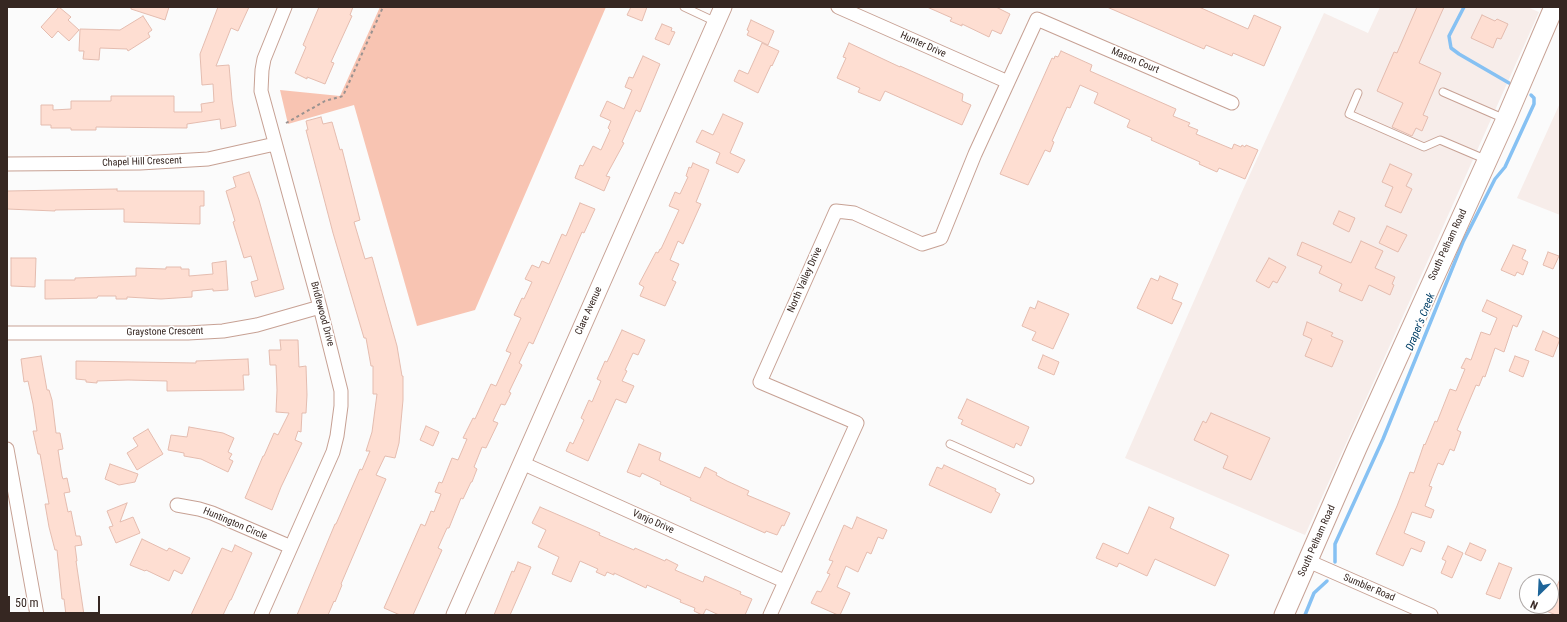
<!DOCTYPE html>
<html>
<head>
<meta charset="utf-8">
<style>
	body { margin:0 }
	#map { position:relative; width:1567px; height:622px; overflow:hidden; background:#fbfbfb; font-family:"Roboto Condensed",sans-serif }
	canvas { display:block }
	.frame { position:absolute; inset:0; border:8px solid #362722; pointer-events:none }
	.north { position:absolute; left:1519px; top:574px; width:40px; height:40px; box-sizing:border-box; background:#fff; border:1px solid #afa9a7; border-radius:50%; rotate:204deg; font-size:11px; font-weight:700; line-height:16px; text-align:center; color:#362722 }
	.north::after { content:''; display:block; margin:auto; width:14px; height:18px; background:#1e6599; clip-path:polygon(50% 0,100% 100%,50% 72%,0 100%) }
	.scale { position:absolute; left:8px; top:596px; width:92px; height:18px; box-sizing:border-box; border:2px solid #362722; border-top:0; padding-left:5px; font-size:12px; line-height:14px; white-space:nowrap; color:#362722; -webkit-text-stroke:3px #fff; paint-order:stroke }
</style>
</head>
<body>
<div id="map">
<canvas width="1567" height="622"></canvas>
<div class="frame"></div>
<div class="north">N</div>
<div class="scale">50 m</div>
</div>
<script>
const ctx = document.querySelector('canvas').getContext('2d');
ctx.lineJoin = 'round';
function fillPath(path, color) {
  ctx.fillStyle = color;
  ctx.fill(path, 'evenodd');
}
function shape(rows) {
  const path = new Path2D();
  for (const r of rows) {
    path.moveTo(r[0], r[1]);
    for (let i = 2; i < r.length; i += 2) path.lineTo(r[i], r[i + 1]);
  }
  return path;
}
function stroke(path, color, width, dash) {
  ctx.strokeStyle = color;
  ctx.lineWidth = width;
  ctx.lineCap = dash ? 'butt' : 'round';
  ctx.setLineDash(dash || []);
  ctx.stroke(path);
}
function drawText(font, color, halo, rows, align = 'center') {
  ctx.font = font + ' "Roboto Condensed",sans-serif';
  ctx.lineWidth = 3.5;
  ctx.setLineDash([]);
  ctx.textBaseline = 'middle';
  ctx.strokeStyle = halo;
  ctx.fillStyle = color;
  for (const [text, x, y, turn = 0] of rows) {
    ctx.save();
    ctx.translate(x, y);
    ctx.rotate((+turn || 0) * Math.PI / 180);
    ctx.textAlign = isNaN(turn) ? turn : align;
    if (halo) ctx.strokeText(text, 0, 0);
    ctx.fillText(text, 0, 0);
    ctx.restore();
  }
}
const built = shape([
	[1380,7,1527,7,1539,12,1305,535,1125,458,1240,196,1324,13,1368,33],
	[1560,103,1560,215,1517,198]
]);
const green = shape([
	[380,7,606,7,475,310,417,326,354,105,288,124,280,90,340,96]
]);
const stream = shape([
	[1464,7,1449,36,1451,48,1459,54,1509,83],
	[1335,562,1335,544,1383,439,1463,242,1495,179,1505,167,1534,104,1534,98,1531,95],
	[1305,615,1314,593,1327,581]
]);
const building = shape([
	[59,7,71,17,68,20,79,30,69,41,58,31,52,38,41,27,59,7],
	[131,7,169,7,165,20,131,9,131,7],
	[218,7,249,7,238,31,231,28,216,66,229,65,232,100,236,126,221,129,220,119,187,124,187,128,96,127,96,130,71,130,71,128,51,128,51,125,41,125,41,105,53,105,53,110,71,109,71,101,111,101,111,96,174,96,174,112,202,112,201,104,214,102,213,84,202,85,200,54,218,7],
	[319,7,353,7,350,15,352,16,331,62,334,63,325,84,307,77,307,79,295,73,306,47,303,45,319,7],
	[631,7,647,7,642,21,627,15,631,7],
	[927,7,996,7,1010,14,1001,34,992,30,989,37,962,24,962,26,950,21,952,18,927,7],
	[1107,7,1199,7,1248,29,1254,15,1281,27,1264,66,1233,53,1232,56,1206,45,1204,49,1107,7],
	[1417,7,1444,7,1419,63,1441,73,1423,115,1428,117,1422,131,1416,128,1412,136,1392,127,1403,103,1377,91,1394,52,1397,53,1417,7],
	[1482,15,1495,21,1497,19,1508,24,1501,39,1497,38,1493,48,1471,38,1482,15],
	[143,16,152,30,148,33,150,37,128,51,127,49,100,48,99,60,83,59,84,51,79,51,80,29,120,30,143,16],
	[751,20,774,31,768,45,747,35,749,31,747,30,751,20],
	[662,24,672,28,671,31,675,32,669,45,655,39,662,24],
	[762,43,779,51,772,66,771,65,758,93,734,81,739,70,748,74,762,43],
	[849,43,900,67,900,66,963,94,962,101,971,105,962,125,885,91,880,101,858,92,860,88,837,78,846,58,843,57,849,43],
	[1061,51,1092,65,1090,71,1176,109,1173,116,1190,123,1188,126,1198,130,1196,134,1232,149,1234,144,1241,147,1242,145,1245,147,1246,145,1258,150,1245,179,1219,168,1217,172,1199,164,1200,162,1151,140,1152,138,1127,127,1130,120,1094,103,1098,93,1080,85,1070,108,1067,107,1052,141,1054,142,1050,152,1045,150,1028,185,1000,174,1052,58,1054,59,1055,56,1058,57,1061,51],
	[643,56,660,64,640,112,636,110,622,142,624,143,606,176,610,177,604,191,575,178,580,165,583,166,593,146,601,150,610,130,608,128,611,121,600,116,607,101,624,109,632,90,625,87,629,77,633,78,643,56],
	[723,114,743,123,730,153,745,160,738,173,716,163,720,153,696,142,702,130,713,135,723,114],
	[321,117,323,124,332,122,340,150,342,149,360,220,354,222,365,259,372,257,397,346,402,376,403,376,403,400,399,443,395,458,385,456,376,475,386,479,341,584,342,585,335,602,334,601,328,615,297,615,335,524,336,524,360,469,362,470,370,451,366,451,372,432,377,394,373,394,373,366,371,366,366,338,364,338,333,233,306,130,308,130,306,121,321,117],
	[693,163,709,170,696,202,701,204,683,244,678,241,670,260,679,264,672,280,676,282,665,306,640,296,644,287,639,284,656,252,658,253,660,249,661,249,679,210,669,206,675,192,680,194,688,177,686,176,689,167,691,168,693,163],
	[1390,164,1412,174,1406,186,1412,189,1401,213,1385,206,1393,187,1382,182,1390,164],
	[249,172,259,200,284,289,255,297,251,282,258,280,251,256,244,258,233,222,235,221,226,191,236,187,233,177,249,172],
	[117,189,117,191,204,191,204,206,200,206,200,224,124,222,124,209,55,210,55,211,7,209,7,191,117,189],
	[580,203,595,209,584,233,582,232,533,344,529,342,519,363,522,365,509,392,511,393,505,405,501,404,493,421,498,423,486,448,482,447,474,467,477,469,472,482,471,482,463,499,461,498,449,528,447,528,438,548,442,550,413,615,400,615,384,608,421,524,425,526,431,511,434,512,441,494,435,492,439,482,442,483,452,458,458,460,467,439,463,438,473,418,475,419,491,384,496,386,511,353,506,351,521,318,514,315,522,298,524,299,532,282,525,279,532,265,539,268,542,261,549,264,562,234,566,236,580,203],
	[1339,211,1355,218,1349,232,1333,224,1339,211],
	[1387,226,1407,235,1398,252,1379,243,1387,226],
	[1361,241,1383,251,1375,268,1395,277,1392,284,1394,285,1390,295,1369,285,1362,301,1339,291,1342,284,1319,273,1322,266,1297,255,1302,242,1351,263,1361,241],
	[1513,245,1526,250,1522,259,1528,262,1523,275,1517,272,1515,276,1501,270,1513,245],
	[1548,252,1559,256,1553,269,1543,265,1548,252],
	[11,258,36,258,35,287,11,286,11,258],
	[1269,258,1286,267,1277,283,1273,281,1269,288,1256,281,1269,258],
	[226,261,228,290,213,291,213,289,192,291,192,297,161,299,127,297,127,299,116,299,116,296,98,296,97,298,45,299,45,280,75,280,75,278,136,276,136,268,166,269,166,267,181,267,181,269,189,269,189,276,213,274,212,263,226,261],
	[1160,276,1178,284,1172,299,1182,303,1172,324,1137,308,1151,278,1158,281,1160,276],
	[1487,300,1522,316,1517,327,1513,325,1504,352,1495,348,1485,377,1483,376,1479,386,1476,385,1457,430,1461,432,1454,451,1450,449,1443,465,1438,463,1429,486,1432,487,1425,506,1434,510,1431,518,1412,512,1404,533,1425,542,1421,552,1411,548,1403,566,1376,554,1397,506,1410,472,1414,473,1424,444,1425,445,1435,421,1437,422,1450,389,1456,391,1465,369,1461,368,1466,358,1471,360,1481,332,1490,335,1497,318,1482,311,1487,300],
	[1038,301,1069,314,1053,349,1032,340,1036,332,1022,326,1030,307,1035,309,1038,301],
	[1307,322,1333,333,1331,336,1343,341,1332,367,1305,356,1312,339,1303,335,1307,322],
	[622,330,645,340,638,355,633,353,625,370,627,371,622,381,634,386,626,403,616,399,588,461,566,451,570,442,573,444,584,420,581,418,589,400,592,402,601,381,597,379,605,361,607,362,622,330],
	[1543,331,1560,339,1553,357,1535,350,1543,331],
	[280,340,298,340,299,367,306,366,307,395,306,413,302,413,301,432,298,431,295,440,302,443,281,487,272,510,245,498,263,456,264,456,274,433,278,435,289,413,276,412,277,390,276,365,270,365,269,350,281,350,280,340],
	[1043,355,1059,362,1054,375,1038,368,1043,355],
	[41,356,47,390,49,390,52,400,56,433,60,433,63,449,58,450,62,476,63,479,67,478,70,492,64,493,68,512,71,511,76,536,80,536,82,545,75,546,77,561,76,561,84,615,66,615,64,599,62,599,57,550,55,550,49,527,45,504,49,504,40,454,38,454,33,431,37,431,33,404,28,381,24,382,21,359,41,356],
	[1515,356,1529,361,1523,377,1509,371,1515,356],
	[248,359,249,375,243,375,244,390,167,391,167,381,128,380,97,381,97,383,86,382,86,380,76,379,76,361,196,363,196,361,248,359],
	[967,399,1029,427,1021,446,1016,443,1014,448,961,424,963,420,958,418,967,399],
	[1211,413,1270,438,1251,480,1223,468,1228,456,1194,440,1203,421,1206,423,1211,413],
	[426,426,439,432,433,446,420,440,426,426],
	[189,427,223,433,234,438,228,452,232,454,229,459,233,461,228,472,201,459,184,456,184,453,168,450,171,435,187,437,189,427],
	[148,429,163,454,137,470,127,453,138,446,133,438,148,429],
	[639,444,661,453,659,460,700,478,705,467,717,473,716,475,727,481,749,491,747,495,790,513,784,526,782,525,777,535,766,531,765,533,690,500,691,498,660,484,661,482,642,473,640,477,627,472,639,444],
	[110,464,138,474,135,482,119,485,105,479,110,464],
	[944,465,996,489,995,491,1000,494,991,513,929,485,937,467,942,469,944,465],
	[127,503,120,522,133,517,140,533,116,543,109,527,113,526,107,511,127,503],
	[540,507,600,533,599,535,634,550,635,548,665,561,666,559,678,565,675,570,703,582,705,576,741,592,740,594,752,599,745,615,719,615,706,609,703,615,702,615,694,611,695,608,680,602,681,600,647,585,646,588,614,573,614,575,607,572,605,576,596,572,598,569,580,561,571,582,552,574,559,557,538,547,546,530,532,523,540,507],
	[1149,507,1174,518,1170,528,1229,555,1215,586,1155,559,1147,576,1119,563,1117,567,1096,558,1103,543,1128,554,1149,507],
	[857,517,887,530,883,539,878,537,871,554,867,552,858,572,846,566,837,587,850,593,840,615,838,615,811,603,817,591,821,592,830,574,827,573,833,561,829,560,844,525,852,529,857,517],
	[142,539,167,551,169,548,190,558,182,574,174,570,169,581,146,570,145,571,130,565,142,539],
	[1470,543,1486,550,1481,561,1465,554,1470,543],
	[235,545,252,553,231,600,230,600,223,615,191,615,222,548,232,552,235,545],
	[1448,546,1463,553,1452,578,1441,573,1446,561,1442,559,1448,546],
	[518,562,531,567,510,615,494,615,512,571,514,572,518,562],
	[1499,563,1512,568,1500,599,1486,594,1499,563],
	[1560,579,1560,615,1556,615,1546,611,1549,606,1551,606,1551,600,1560,579]
]);
const path = shape([
	[286,123,325,101,343,96,383,7]
]);
const service = shape([
	[684,7,716,22],
	[1443,92,1505,119],
	[1358,93,1349,114,1424,147,1440,140,1487,160],
	[950,444,1030,480]
]);
const minor = shape([
	[838,7,1008,82],
	[7,164,140,163,208,159,275,144],
	[7,333,188,333,223,331,257,325,320,307],
	[7,449,37,615],
	[522,463,784,581],
	[177,505,199,509,212,513,291,547],
	[1308,561,1431,615],
	[261,615,333,452,337,436,341,406,341,391,320,307,261,91,262,70,264,59,285,7],
	[770,615,857,423,760,382,836,211,854,213,922,244,941,238,975,154,1037,19,1232,103]
]);
const tertiary = shape([
	[455,615,723,7]
]);
const secondary = shape([
	[1284,615,1357,448,1506,119,1554,7]
]);
const streetNames = [
	["Hunter Drive",923,45,24],
	["Mason Court",1135,61,23],
	["Chapel Hill Crescent",142,162,-2],
	["South Pelham Road",1448,245,-65],
	["North Valley Drive",805,280,-66],
	["Clare Avenue",589,311,-66],
	["Bridlewood Drive",322,314,75],
	["Graystone Crescent",165,332,-1],
	["Vanjo Drive",653,522,24],
	["Huntington Circle",235,524,23],
	["South Pelham Road",1317,541,-66],
	["Sumbler Road",1369,588,23]
];
const waterNames = [
	["Draper's Creek",1421,322,-68]
];
fillPath(built, '#f7edea');
fillPath(green, '#f8c4b2');
stroke(stream, '#86c1f3', 3.5);
fillPath(building, '#feded2');
stroke(building, '#e4bcaf', 1);
stroke(service, '#c7a194', 9);
stroke(minor, '#c7a194', 15);
stroke(tertiary, '#c7a194', 19);
stroke(secondary, '#c7a194', 21);
stroke(path, '#9a9290', 2, [3, 3]);
stroke(service, '#fff', 7);
stroke(minor, '#fff', 13);
stroke(tertiary, '#fff', 17);
stroke(secondary, '#fff', 19);
drawText('10px', '#362722', '#fff', streetNames);
drawText('italic 11px', '#034068', '#fff', waterNames);
</script>
</body>
</html>
